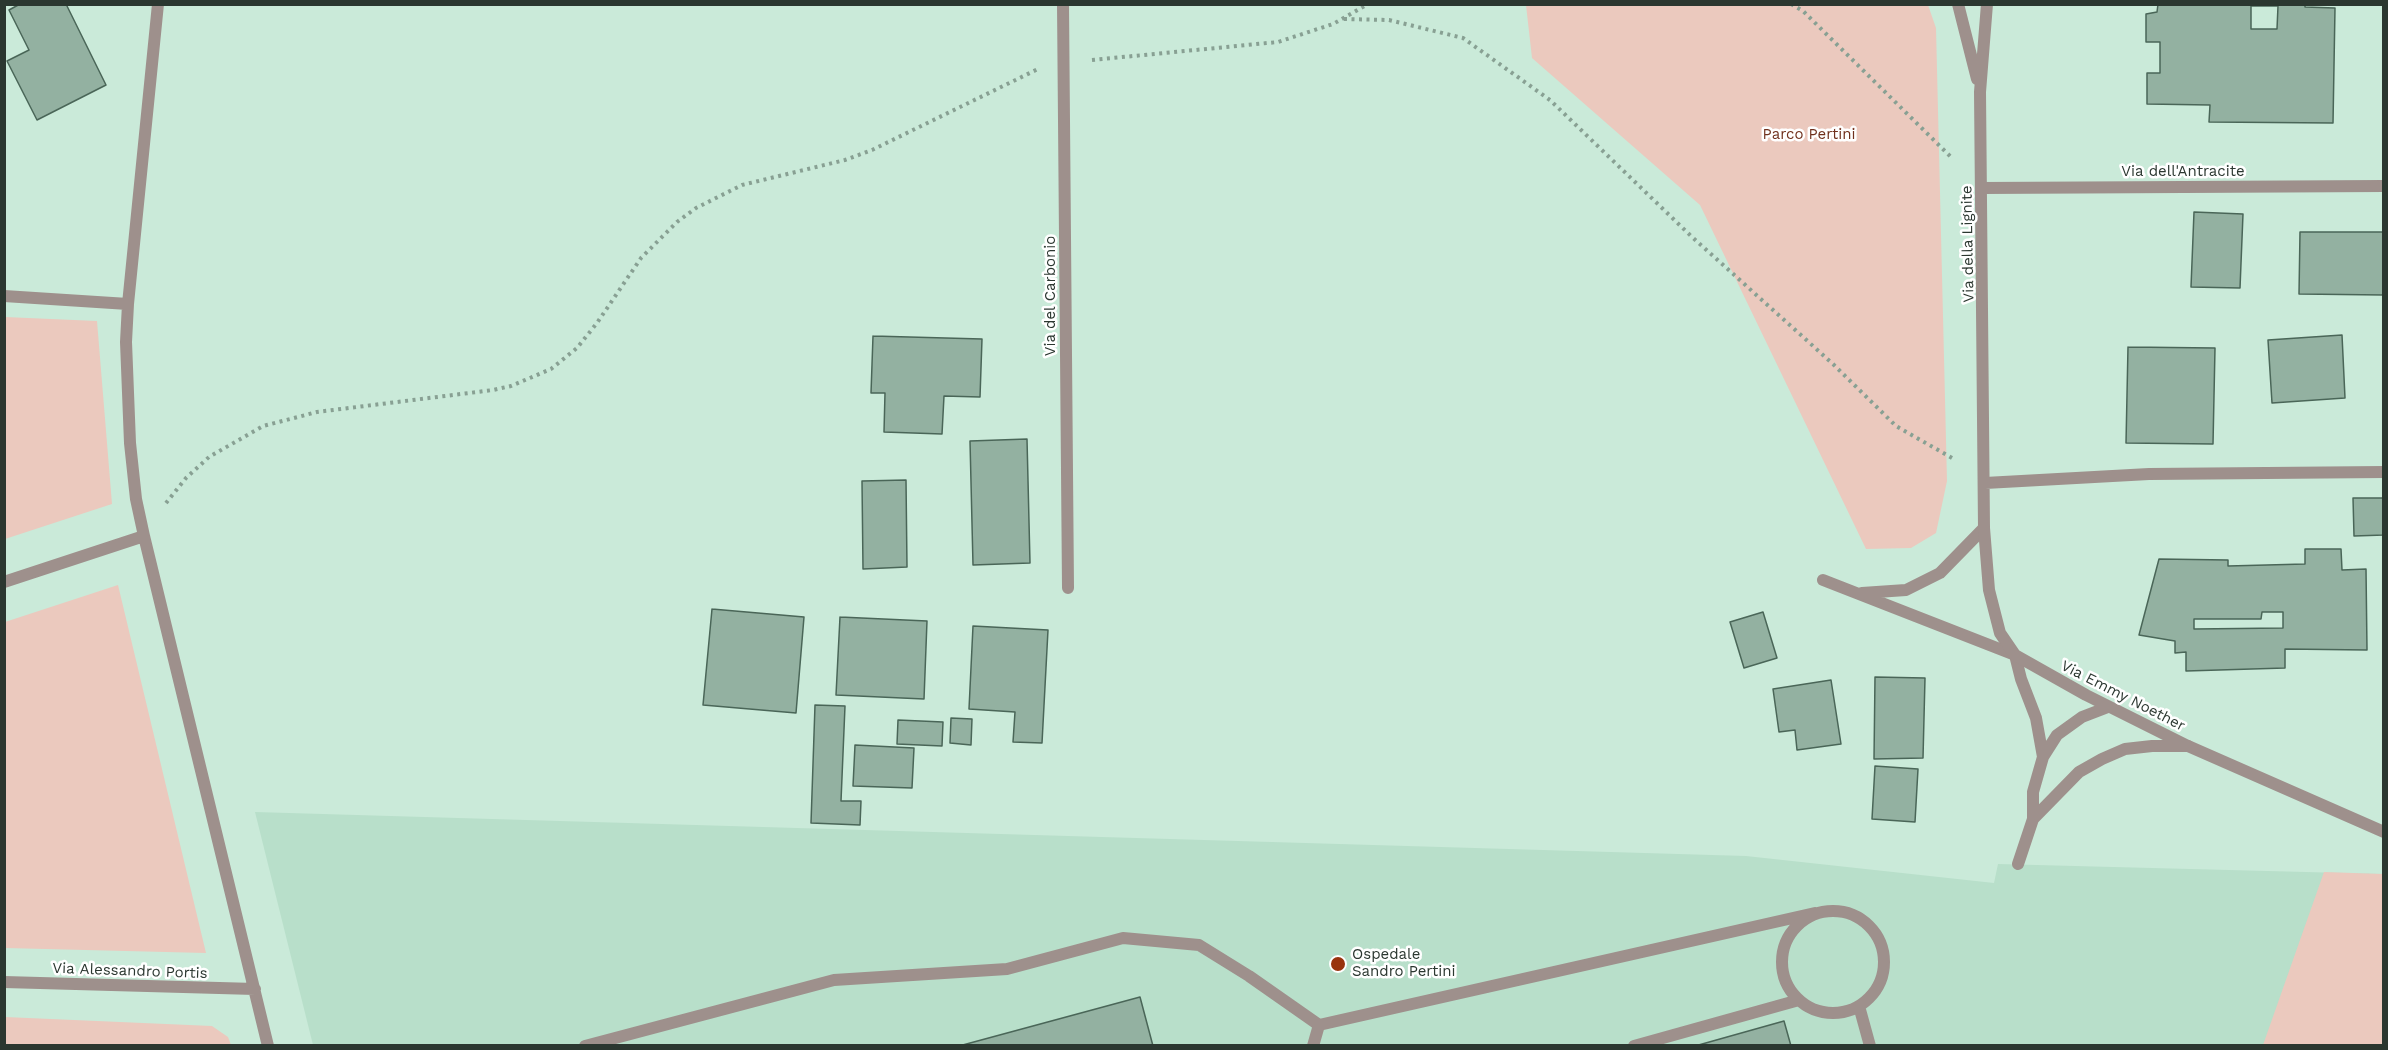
<!DOCTYPE html>
<html>
<head>
<meta charset="utf-8">
<style>
	body { margin:0 }
	#map { position:relative; width:2388px; height:1050px; overflow:hidden; background:#caead9; font-family:"Work Sans",sans-serif }
	canvas { display:block }
	.frame { position:absolute; inset:0; border:6px solid #2b3730; pointer-events:none }
</style>
</head>
<body>
<div id="map">
<canvas width="2388" height="1050"></canvas>
<div class="frame"></div>
</div>
<script>
const ctx = document.querySelector('canvas').getContext('2d');
ctx.lineJoin = 'round';
function fillPath(path, color) {
  ctx.fillStyle = color;
  ctx.fill(path, 'evenodd');
}
function shape(rows) {
  const path = new Path2D();
  for (const r of rows) {
    if (r.length === 3) {
      path.moveTo(r[0] + r[2], r[1]);
      path.arc(r[0], r[1], r[2], 0, 2 * Math.PI);
      continue;
    }
    path.moveTo(r[0], r[1]);
    for (let i = 2; i < r.length; i += 2) path.lineTo(r[i], r[i + 1]);
  }
  return path;
}
function stroke(path, color, width, dash) {
  ctx.strokeStyle = color;
  ctx.lineWidth = width;
  ctx.lineCap = dash ? 'butt' : 'round';
  ctx.setLineDash(dash || []);
  ctx.stroke(path);
}
function drawText(font, color, halo, rows, align = 'center') {
  ctx.font = font + ' "Work Sans",sans-serif';
  ctx.lineWidth = 5;
  ctx.setLineDash([]);
  ctx.textBaseline = 'middle';
  ctx.strokeStyle = halo;
  ctx.fillStyle = color;
  for (const [text, x, y, turn = 0] of rows) {
    ctx.save();
    ctx.translate(x, y);
    ctx.rotate((+turn || 0) * Math.PI / 180);
    ctx.textAlign = isNaN(turn) ? turn : align;
    if (halo) ctx.strokeText(text, 0, 0);
    ctx.fillText(text, 0, 0);
    ctx.restore();
  }
}
const built = shape([
	[255,812,1746,856,1994,883,1998,864,2383,874,2383,1045,313,1045]
]);
const green = shape([
	[1526,5,1928,5,1936,28,1947,481,1936,533,1911,548,1866,549,1700,205,1532,58],
	[5,317,97,321,112,504,5,539],
	[118,585,206,953,5,948,5,622],
	[2324,872,2383,874,2383,1045,2263,1045],
	[5,1017,212,1026,228,1037,231,1045,5,1045]
]);
const building = shape([
	[20,4,66,4,106,85,37,120,7,61,29,50,9,10,20,4],
	[2158,4,2305,4,2305,7,2335,8,2333,123,2209,122,2210,105,2147,104,2147,73,2160,73,2160,42,2146,42,2146,14,2157,12,2158,4],
	[2251,6,2278,6,2277,29,2251,29,2251,6],
	[2194,212,2243,214,2240,288,2191,287,2194,212],
	[2300,232,2384,232,2384,295,2299,294,2300,232],
	[2342,335,2345,398,2272,403,2268,340,2342,335],
	[873,336,982,339,980,397,944,396,942,434,884,432,885,393,871,393,873,336],
	[2128,347,2215,348,2213,444,2126,443,2128,347],
	[1027,439,1030,563,973,565,970,441,1027,439],
	[906,480,907,567,863,569,862,481,906,480],
	[2353,498,2384,498,2384,535,2354,536,2353,498],
	[2305,549,2341,549,2342,570,2366,569,2367,650,2285,649,2285,668,2186,671,2186,652,2175,653,2175,641,2139,635,2159,559,2228,560,2228,566,2305,564,2305,549],
	[2262,612,2283,612,2283,628,2194,629,2194,619,2261,619,2262,612],
	[712,609,804,617,796,713,703,705,712,609],
	[1763,612,1777,658,1744,668,1730,622,1763,612],
	[840,617,927,621,924,699,836,695,840,617],
	[973,626,1048,630,1042,743,1013,742,1015,712,969,709,973,626],
	[1875,677,1925,678,1923,758,1874,759,1875,677],
	[1831,680,1841,744,1797,750,1795,730,1779,732,1773,689,1831,680],
	[815,705,845,706,841,801,861,801,860,825,811,823,815,705],
	[951,718,972,719,971,745,950,743,951,718],
	[898,720,943,722,942,746,897,744,898,720],
	[855,745,914,748,912,788,853,786,855,745],
	[1875,766,1918,769,1915,822,1872,819,1875,766],
	[1140,997,1153,1046,959,1046,1140,997],
	[1784,1021,1791,1046,1695,1046,1784,1021]
]);
const path = shape([
	[1791,4,1803,11,1952,158],
	[1344,19,1389,20,1463,38,1550,100,1691,236,1833,364,1896,426,1952,458],
	[1092,60,1278,42,1333,24,1368,4],
	[166,503,186,478,209,457,263,426,317,412,493,390,511,386,551,369,577,348,597,323,641,258,677,222,696,208,742,185,845,160,872,150,1038,69]
]);
const service = shape([
	[1823,580,2015,655,2021,679,2036,718,2043,757],
	[1862,593,1906,590,1940,573,1984,528],
	[2033,819,2079,772,2102,759,2125,749,2152,746,2188,746],
	[2018,864,2033,819,2033,792,2043,757,2057,735,2082,717,2108,707],
	[1833,962,51],
	[1859,1006,1870,1046],
	[585,1046,834,980,1007,969,1123,938,1199,945,1249,976,1319,1025,1815,913],
	[1313,1046,1319,1025],
	[1634,1046,1799,1000]
]);
const minor = shape([
	[1063,4,1068,588],
	[1958,4,1977,79],
	[1987,4,1980,92,1984,528,1989,590,2000,633,2015,655,2086,695,2188,746,2384,832],
	[1982,188,2384,186],
	[4,296,128,304],
	[1985,483,2149,474,2384,472],
	[144,536,136,499,130,443,126,342,128,304,158,4],
	[4,582,144,536,268,1046],
	[4,982,255,989]
]);
const markers = [
	[1338,964,8,"#99330d"]
];
const parkNames = [
	["Parco Pertini",1809,135]
];
const streetNames = [
	["Via dell'Antracite",2183,172],
	["Via della Lignite",1968,244,-91],
	["Via del Carbonio",1051,296,-90],
	["Via Emmy Noether",2123,696,27],
	["Via Alessandro Portis",130,971,2]
];
const poiNames = [
	["Ospedale",1352,955],
	["Sandro Pertini",1352,972]
];
fillPath(built, '#b8dfca');
fillPath(green, '#ebc9be');
fillPath(building, '#93b1a1');
stroke(building, '#4a6658', 1.5);
stroke(path, '#88a093', 4, [3, 4.5]);
stroke(service, '#9e908c', 12);
stroke(minor, '#9e908c', 12);
for (const [x, y, r, color] of markers) {
  const dot = new Path2D();
  dot.arc(x, y, r, 0, 2 * Math.PI);
  ctx.fillStyle = color;
  ctx.fill(dot);
  stroke(dot, '#fff', 2);
}
drawText('15px', '#70301c', '#fff', parkNames);
drawText('15px', '#2b3730', '#fff', streetNames);
drawText('15px', '#2b3730', '#fff', poiNames, 'left');
</script>
</body>
</html>
